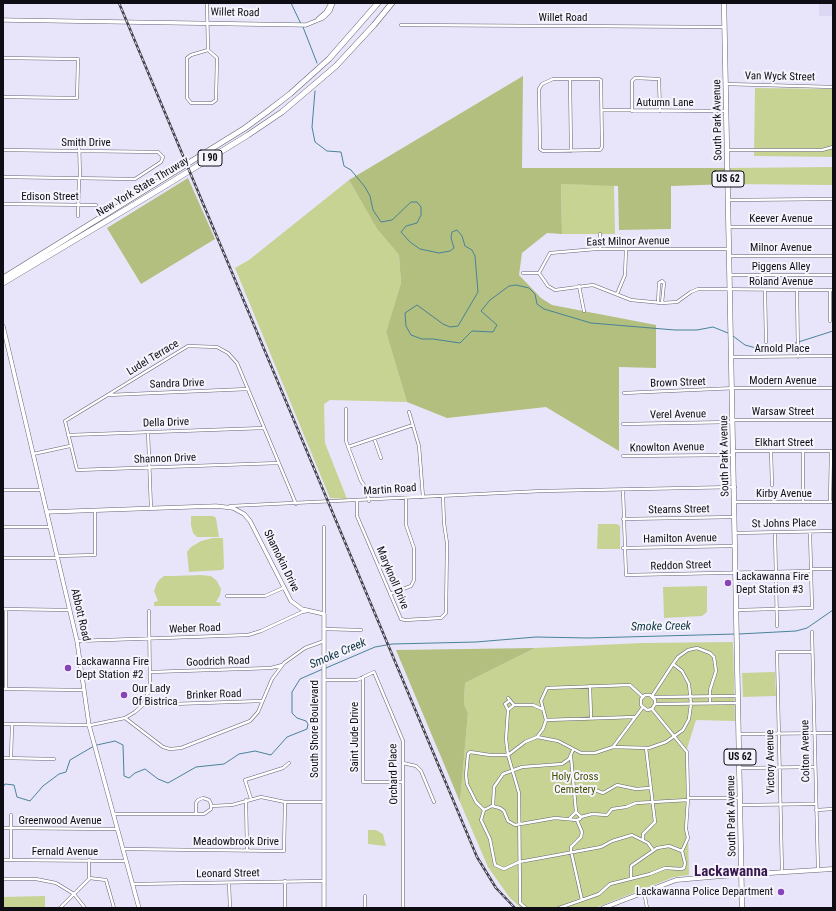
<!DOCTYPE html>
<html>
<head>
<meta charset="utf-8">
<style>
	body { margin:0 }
	#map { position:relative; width:836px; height:911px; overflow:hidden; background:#e8e5fa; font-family:"Roboto Condensed",sans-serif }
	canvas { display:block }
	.frame { position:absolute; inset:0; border:4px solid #0e0d14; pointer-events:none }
</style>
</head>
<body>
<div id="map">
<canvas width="836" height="911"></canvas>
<div class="frame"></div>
</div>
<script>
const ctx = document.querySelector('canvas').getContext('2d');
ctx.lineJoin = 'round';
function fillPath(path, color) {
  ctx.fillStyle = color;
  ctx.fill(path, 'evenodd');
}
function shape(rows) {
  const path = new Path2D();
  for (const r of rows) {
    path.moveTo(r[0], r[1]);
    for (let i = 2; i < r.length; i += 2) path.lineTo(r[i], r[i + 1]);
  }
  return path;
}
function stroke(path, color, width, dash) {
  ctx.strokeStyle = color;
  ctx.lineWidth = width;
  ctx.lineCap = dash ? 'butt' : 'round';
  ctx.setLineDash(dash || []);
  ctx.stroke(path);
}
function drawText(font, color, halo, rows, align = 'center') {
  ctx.font = font + ' "Roboto Condensed",sans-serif';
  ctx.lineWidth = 4;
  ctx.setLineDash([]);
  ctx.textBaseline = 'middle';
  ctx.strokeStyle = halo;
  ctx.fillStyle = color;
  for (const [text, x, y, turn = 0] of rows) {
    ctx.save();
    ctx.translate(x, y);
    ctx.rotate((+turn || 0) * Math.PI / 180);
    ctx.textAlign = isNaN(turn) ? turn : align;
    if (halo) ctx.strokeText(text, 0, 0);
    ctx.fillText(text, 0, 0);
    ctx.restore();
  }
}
const built = shape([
	[819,3,833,3,833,16,819,16]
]);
const green = shape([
	[755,88,833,89,833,157,754,156],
	[833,167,833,185,731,184,731,168],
	[349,180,377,229,399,255,401,283,386,332,407,402,330,400,324,404,325,443,347,499,330,498,235,268,249,260],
	[561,184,614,185,615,234,562,234],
	[191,516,213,516,216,518,219,537,197,537,193,533,191,525],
	[598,524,617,524,620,526,620,549,597,549],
	[213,538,223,538,224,568,222,570,189,572,187,552,191,547,201,541],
	[201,575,211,576,217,581,221,589,220,595,216,602,221,603,220,606,154,606,154,602,158,601,154,591,157,583,160,579,164,576,173,576],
	[707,586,707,612,702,616,664,618,663,587],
	[733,642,735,721,696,720,686,752,689,875,674,877,595,908,521,908,510,898,488,867,460,802,468,713,464,704,465,683,535,648,642,643],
	[775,672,776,696,743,697,742,673],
	[368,830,376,830,383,834,386,846,368,844],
	[45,896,45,908,3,908,3,897]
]);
const forest = shape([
	[523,76,522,168,731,168,731,184,671,186,671,229,619,230,618,186,561,184,562,234,547,233,522,253,519,275,541,298,552,305,656,325,656,368,619,367,619,451,546,407,447,418,407,402,386,332,401,283,399,255,377,229,349,180],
	[188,178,215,239,141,284,107,228],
	[535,648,465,683,464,704,468,713,460,802,396,650]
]);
const stream = shape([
	[291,3,301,24],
	[303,27,317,63],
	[315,91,312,127,315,142,327,151,341,152,344,166,351,170,365,187,370,196,373,210,381,222,392,220,411,202,417,202,421,207,421,215,417,223,406,226,401,232,410,242,420,249,439,253,450,251,454,248,451,238,452,232,457,230,462,236,465,246,472,250,475,256,478,292,458,326,450,327,443,324,417,305,405,313,406,326,411,335,422,339,433,339,460,343,472,331,493,332,497,325,481,311,490,300,509,286,516,285,529,288,535,294,537,304,544,309,591,323,675,330,697,330,713,327,728,333],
	[733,336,745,345,756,348,772,347,789,345,833,331],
	[739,634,796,631,807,628,833,610],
	[326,668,375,647,392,644,476,642,536,637,588,638,736,634],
	[97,745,115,741,123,745,124,776,129,778,135,773,145,769,158,779,168,783,196,767,224,764,239,754,255,751,271,755,287,737,307,729,308,724,306,721,297,718,292,713,292,692,300,679,323,669],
	[3,787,5,784,14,785,17,797,30,801,43,786,59,774,66,772,70,760,94,746]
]);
const minor = shape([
	[207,3,208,50],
	[401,25,725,27],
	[208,50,217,58,216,100,212,103,191,103,187,98,187,58,191,55,208,50],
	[3,58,78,59,77,98,3,97],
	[553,79,599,79,601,80,602,147,600,150,543,151,540,149,539,89,542,84,553,79],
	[570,79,571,151],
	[726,84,833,87],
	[602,110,726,111],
	[632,111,632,81,635,78,659,79,660,111],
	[79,139,80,178],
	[3,150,158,152,163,157,161,162,135,179,3,177],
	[727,150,822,150,833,147],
	[728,200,833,199],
	[3,204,96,205],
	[78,216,79,178],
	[729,227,833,227],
	[600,234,600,249],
	[730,256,833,256],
	[523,273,539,273],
	[539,273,548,286,555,290,593,285,631,300,662,303,677,302,691,292,698,289,833,290],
	[539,273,550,253,596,249,729,249],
	[730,275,833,275],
	[579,286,584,311],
	[765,290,766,342],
	[797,290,798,357],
	[830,290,830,321],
	[617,294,625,275,626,249],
	[658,303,659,283,662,281,664,283,662,303],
	[732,357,833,356],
	[624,393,736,388,833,388],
	[108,395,248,389],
	[346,409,346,441,361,481,367,489,369,501],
	[409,412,419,446,423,497],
	[733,420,833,420],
	[623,424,733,422],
	[148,432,151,508],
	[68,435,264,428],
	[374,438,381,458],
	[348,447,413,425],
	[734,451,833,451],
	[771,451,772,485],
	[33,454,70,446],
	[623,456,734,455],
	[279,463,77,470,65,421,188,346,217,347,228,353,237,363,296,504],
	[3,490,42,490],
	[623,490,626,575,811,571],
	[357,501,357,516,401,619,405,620,441,618,446,613,447,543,444,523,443,496],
	[735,502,833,502],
	[803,502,803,451],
	[830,502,831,451],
	[230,506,542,491,735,487],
	[623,519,735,517],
	[3,527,50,527],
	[324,527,324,614],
	[775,532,777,626],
	[736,533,833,531],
	[623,548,735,546],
	[57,556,95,555,95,511],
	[3,558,57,558],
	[811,569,833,569],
	[390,594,411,586,414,580,414,548,406,525,406,498],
	[227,596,265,596,283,588],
	[3,609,70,610],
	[6,609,6,689],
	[737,610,812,608,810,532],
	[324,629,361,630],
	[812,632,818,869],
	[77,641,248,635,261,631,302,612,308,611],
	[673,664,678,657,688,650,697,648,710,653,714,657,716,671,710,690,710,703],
	[151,672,271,668,282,665],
	[363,677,363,782,403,782],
	[324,680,357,680,374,672,403,741,403,908],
	[590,686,591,718],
	[3,689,84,690],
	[654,697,738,696],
	[508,698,514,705],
	[655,704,655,700,650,695,645,695,641,699,641,705,647,710,652,709,655,704,738,703],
	[143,705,261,701],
	[542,709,533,705,514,705,508,710,506,739,508,755,490,755,470,752,468,754,466,775,467,784,476,802,484,810,481,820,490,839,495,865,504,869,519,862,601,847,612,841,632,835,648,843,653,850],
	[652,709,687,752,688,798,740,798],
	[508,710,505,704,509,701],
	[635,717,546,720,541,701,547,688,630,685,643,697],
	[125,718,135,712,143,705,150,688,149,611],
	[3,724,91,725,125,718,163,747,170,749,181,748,250,721,258,712,272,679,284,663,305,648,324,641],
	[739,734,833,733],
	[537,737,543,729,546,720],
	[613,747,649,748,666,742,683,730,689,719,691,704,689,684,682,671,673,664,652,696],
	[571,757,576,812],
	[3,758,54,759],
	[11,758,12,725],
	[403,763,416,766,421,771,434,802],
	[740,768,815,767],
	[575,790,582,788,590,788,603,793,617,785,636,789,650,788],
	[251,799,245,780,283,768,289,763],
	[246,800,247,851],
	[741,805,815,804],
	[211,806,232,805,261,797,285,802,324,802],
	[493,806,494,787,503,774,522,767,562,764,569,759,573,750],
	[484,810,492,806,500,808,504,811,508,821,515,825,555,818,577,820,580,819,581,817,576,812,570,818],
	[816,810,833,809],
	[114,814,204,814,211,809,211,804,209,800,203,798,198,800,196,803,196,814],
	[581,817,592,814,607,815,612,809,626,807,636,803,688,800],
	[577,820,582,832,581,837,571,847,571,851,582,900],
	[3,828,117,829],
	[643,840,643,834,655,822,646,748],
	[123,849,284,851,285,802],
	[682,851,688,838,686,829,688,799],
	[3,860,126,861],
	[11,860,11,815],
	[782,872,777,652,812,652],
	[89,878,106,880,114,908],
	[3,879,36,879,56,883,74,894,85,908],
	[285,881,285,908],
	[229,883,230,908],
	[133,884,324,881],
	[644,891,647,908],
	[60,908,89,879,89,860],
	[365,908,365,896],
	[526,908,520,903,519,793,508,755,525,742,537,737,558,741,581,753,595,753,613,747,643,707],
	[559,908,599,894,610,884,650,874,665,868,681,869,684,868,685,863,682,851,669,846,657,848,631,866,631,878]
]);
const tertiary = shape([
	[318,19,326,12,331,3],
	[3,20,306,25,323,18,330,11,333,3],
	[3,326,77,641,89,725,139,908],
	[47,512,216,506,233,508,244,514,250,521,291,601,302,609,324,614,324,908]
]);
const secondary = shape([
	[603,908,676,880,722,876,833,869]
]);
const primary = shape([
	[724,3,742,908]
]);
const motorway = shape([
	[3,278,245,128,268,111,290,94,329,59,378,3],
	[3,283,160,189,248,135,282,112,336,66,374,25,392,3]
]);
const rail = shape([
	[119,3,477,857,496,888,515,908]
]);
const markers = [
	[728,583,4,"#8743b7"],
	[68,668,4,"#8743b7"],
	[124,695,4,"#8743b7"],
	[781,892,4,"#8743b7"]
];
const shields = [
	[210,158,24],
	[728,179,32],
	[740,757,32]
];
const shieldNames = [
	["I 90",210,158],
	["US 62",728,179],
	["US 62",740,757]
];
const streetNames = [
	["Willet Road",235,13,1],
	["Willet Road",563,18],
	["Van Wyck Street",780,77,1],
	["Autumn Lane",665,103],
	["South Park Avenue",718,120,-91],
	["Smith Drive",86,143],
	["New York State Thruway",143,187,-31],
	["Edison Street",50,197],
	["Keever Avenue",781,219],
	["East Milnor Avenue",628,242,-1],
	["Milnor Avenue",781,248],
	["Piggens Alley",781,267],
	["Roland Avenue",781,282],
	["Arnold Place",782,349],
	["Ludel Terrace",153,358,-31],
	["Modern Avenue",783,381],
	["Brown Street",678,383,-2],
	["Sandra Drive",177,384,-2],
	["Warsaw Street",783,412],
	["Verel Avenue",678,415,-1],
	["Della Drive",166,423,-2],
	["Elkhart Street",784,443],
	["Knowlton Avenue",667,448,-1],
	["South Park Avenue",725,456,-91],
	["Shannon Drive",165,459,-2],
	["Martin Road",390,490,-4],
	["Kirby Avenue",784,494],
	["Stearns Street",679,510,-1],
	["St Johns Place",784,524,-1],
	["Hamilton Avenue",680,539,-1],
	["Shamokin Drive",281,561,64],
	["Reddon Street",681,566,-2],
	["Maryknoll Drive",392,578,67],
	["Abbott Road",80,615,77],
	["Weber Road",195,629,-2],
	["Goodrich Road",218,662,-2],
	["Brinker Road",214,695,-2],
	["South Shore Boulevard",315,729,-90],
	["Saint Jude Drive",355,737,-90],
	["Colton Avenue",806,751,-91],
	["Victory Avenue",771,762,-91],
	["Orchard Place",394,774,-91],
	["South Park Avenue",732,816,-91],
	["Greenwood Avenue",60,821],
	["Meadowbrook Drive",236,842],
	["Fernald Avenue",65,852],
	["Leonard Street",228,874,-1]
];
const poiNames = [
	["Lackawanna Fire",736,577],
	["Dept Station #3",736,590],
	["Lackawanna Fire",76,662],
	["Dept Station #2",76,675],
	["Our Lady",132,689],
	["Of Bistrica",132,702],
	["Lackawanna Police Department",773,892,"right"]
];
const parkNames = [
	["Holy Cross",575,777],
	["Cemetery",575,790]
];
const waterNames = [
	["Smoke Creek",661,627,-1],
	["Smoke Creek",338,654,-23]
];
const districtNames = [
	["Lackawanna",731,872]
];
fillPath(built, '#dcd7f3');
fillPath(green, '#c6d393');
fillPath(forest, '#b2bf7e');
stroke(stream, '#4a8298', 1);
stroke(minor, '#656274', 3.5);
stroke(tertiary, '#656274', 4.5);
stroke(secondary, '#656274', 5);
stroke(primary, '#656274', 5.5);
stroke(motorway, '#656274', 6);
stroke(minor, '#fff', 2.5);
stroke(tertiary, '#fff', 3.5);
stroke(secondary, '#fff', 4);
stroke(primary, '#fff', 4.5);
stroke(motorway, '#fff', 5);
stroke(rail, '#43414c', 2.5);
stroke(rail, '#f5f4fc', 1, [3]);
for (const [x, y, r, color] of markers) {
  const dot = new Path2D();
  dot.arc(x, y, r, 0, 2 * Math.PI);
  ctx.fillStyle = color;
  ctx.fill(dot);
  stroke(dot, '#f5f4fc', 1.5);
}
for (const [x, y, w] of shields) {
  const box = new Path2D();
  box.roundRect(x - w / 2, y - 8, w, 16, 3);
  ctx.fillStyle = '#f5f4fc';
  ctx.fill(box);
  stroke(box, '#0e0d14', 1);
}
drawText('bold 10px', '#0e0d14', null, shieldNames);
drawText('11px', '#0e0d14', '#f5f4fc', streetNames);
drawText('11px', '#0e0d14', '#f5f4fc', poiNames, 'left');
drawText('11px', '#475103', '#f5f4fc', parkNames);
drawText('italic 12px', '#0e3440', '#f5f4fc', waterNames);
drawText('bold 15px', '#38184f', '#f5f4fc', districtNames);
</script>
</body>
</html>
